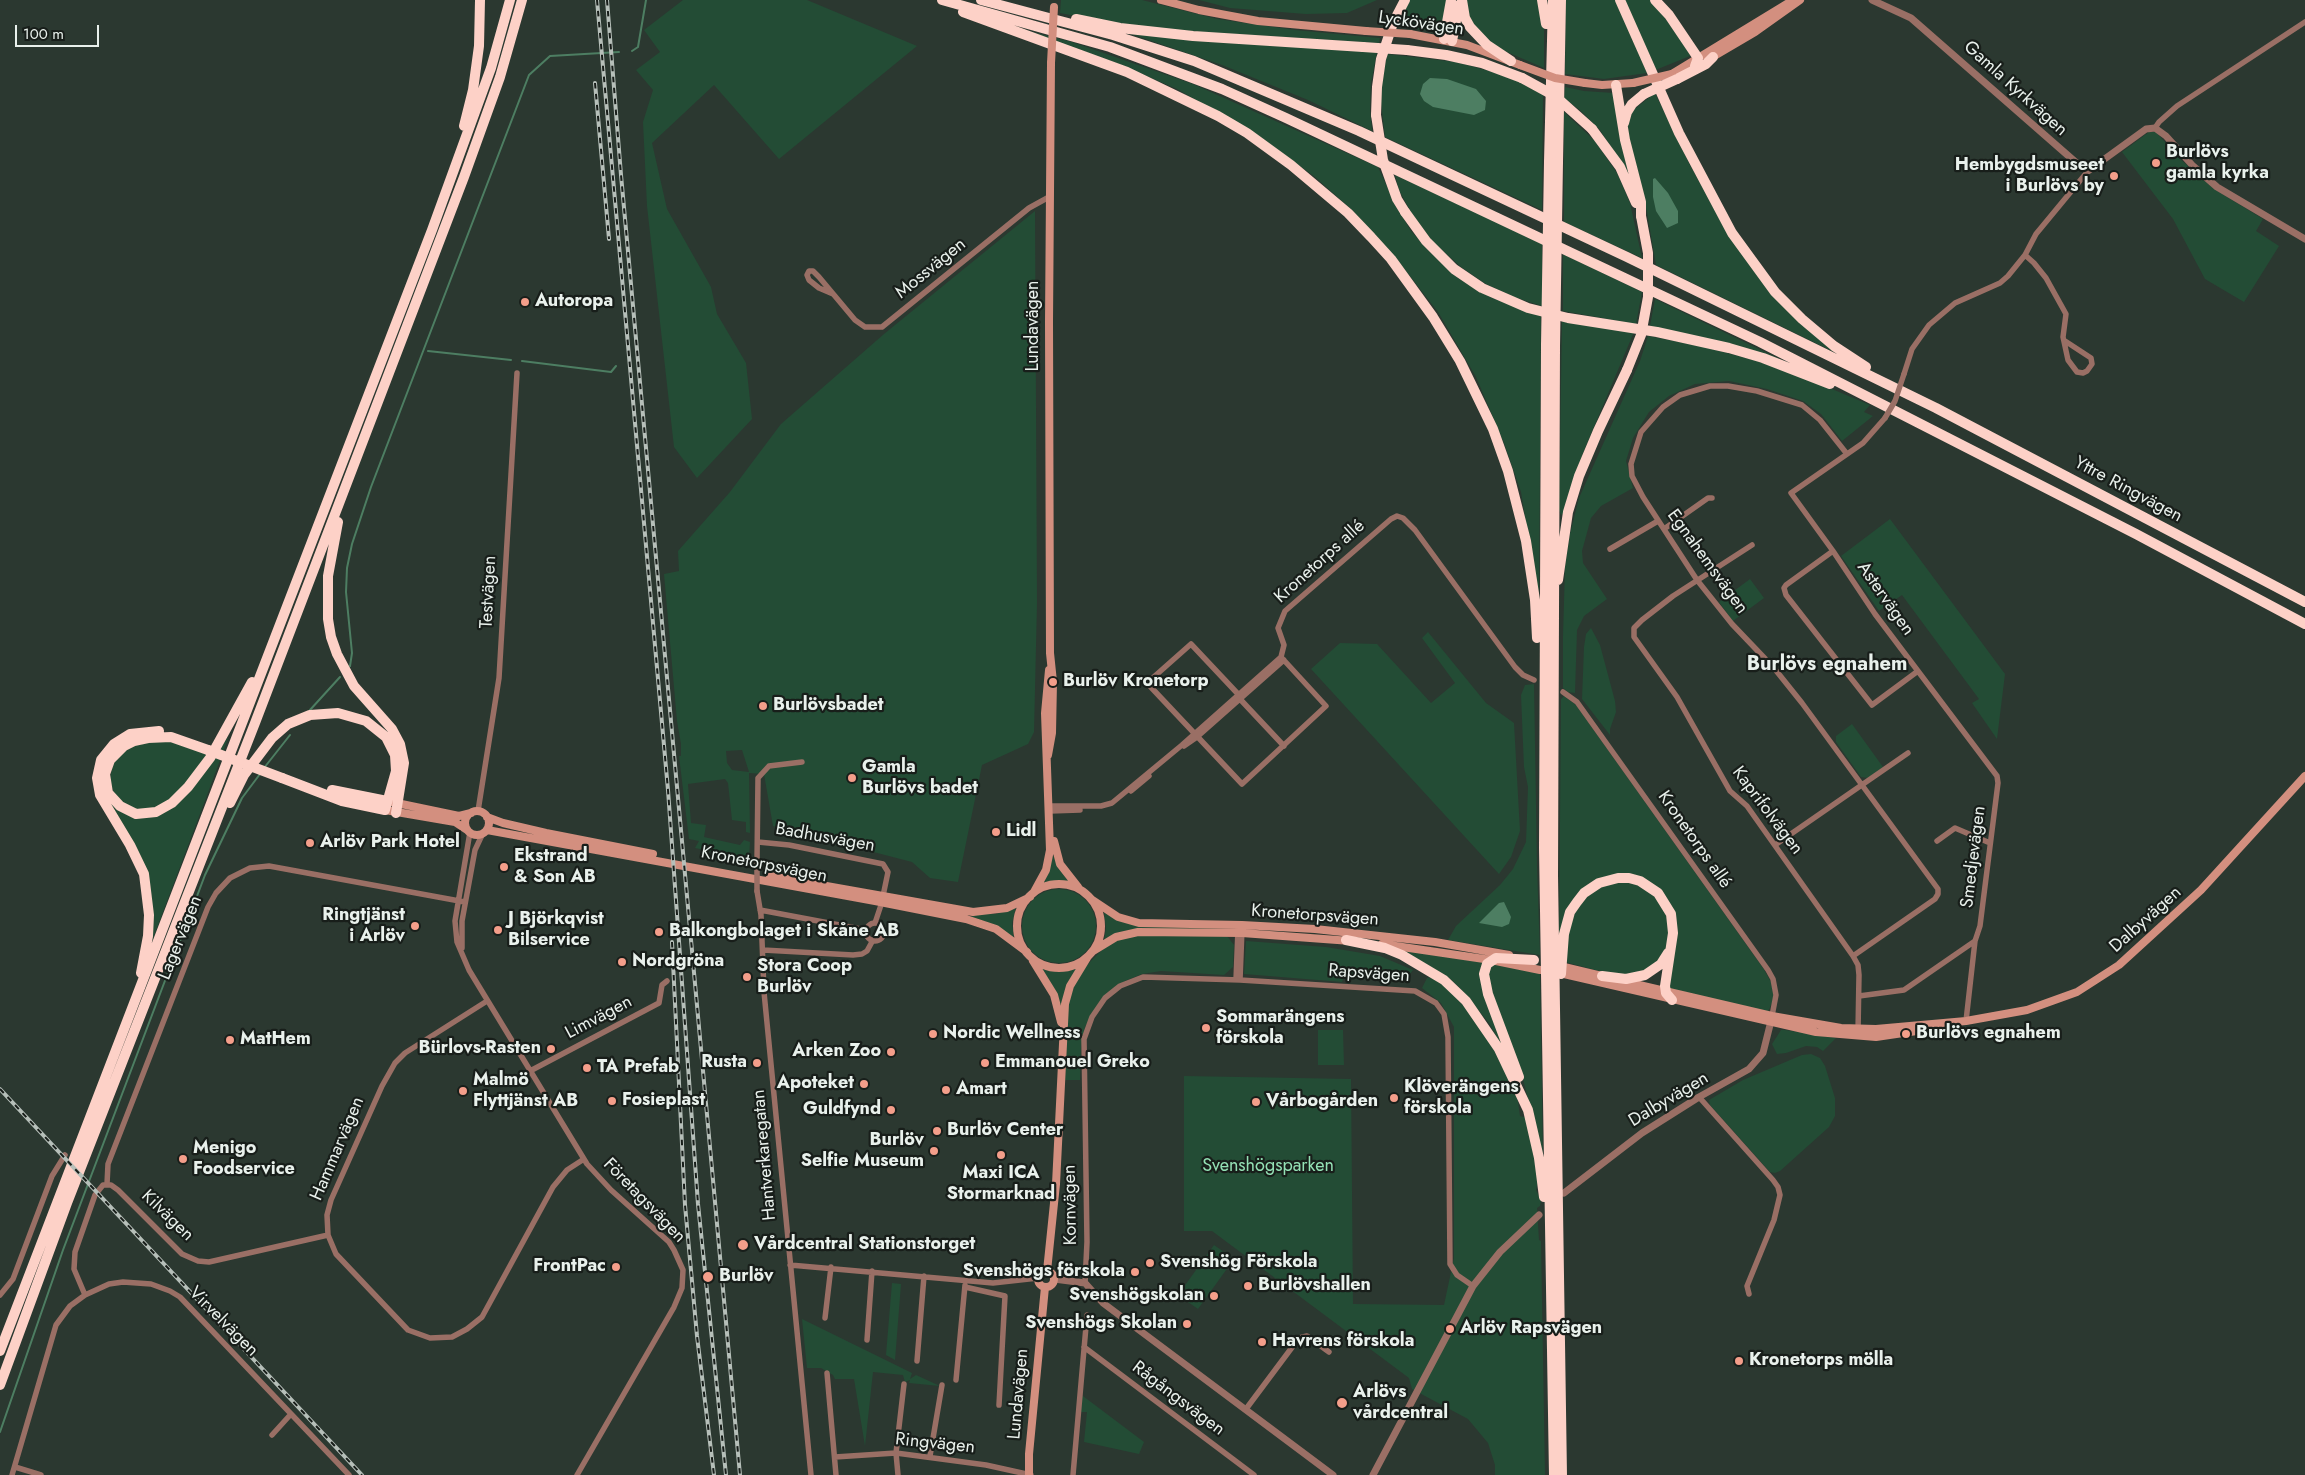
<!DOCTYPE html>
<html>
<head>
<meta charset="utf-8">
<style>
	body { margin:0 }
	#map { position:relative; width:2305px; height:1475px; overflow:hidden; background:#2b3830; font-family:Jost,sans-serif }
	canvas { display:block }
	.scale { position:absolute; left:15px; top:25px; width:84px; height:22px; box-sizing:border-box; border:2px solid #e9f1ec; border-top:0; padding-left:6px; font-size:15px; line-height:18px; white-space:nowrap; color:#e9f1ec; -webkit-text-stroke:4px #181e1a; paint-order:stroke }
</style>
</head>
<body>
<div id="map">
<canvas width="2305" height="1475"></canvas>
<div class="scale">100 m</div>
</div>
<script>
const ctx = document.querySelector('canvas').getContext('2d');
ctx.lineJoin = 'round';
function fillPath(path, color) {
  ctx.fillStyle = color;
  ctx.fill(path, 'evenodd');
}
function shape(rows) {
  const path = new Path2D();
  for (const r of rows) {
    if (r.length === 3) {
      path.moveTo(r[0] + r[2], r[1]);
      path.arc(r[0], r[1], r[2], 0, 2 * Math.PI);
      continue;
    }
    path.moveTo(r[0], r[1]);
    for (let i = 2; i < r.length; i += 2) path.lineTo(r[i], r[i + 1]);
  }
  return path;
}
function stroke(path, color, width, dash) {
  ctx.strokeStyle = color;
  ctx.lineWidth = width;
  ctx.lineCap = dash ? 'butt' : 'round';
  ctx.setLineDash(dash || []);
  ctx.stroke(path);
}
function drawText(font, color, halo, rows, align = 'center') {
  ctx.font = font + ' Jost,sans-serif';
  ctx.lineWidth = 4.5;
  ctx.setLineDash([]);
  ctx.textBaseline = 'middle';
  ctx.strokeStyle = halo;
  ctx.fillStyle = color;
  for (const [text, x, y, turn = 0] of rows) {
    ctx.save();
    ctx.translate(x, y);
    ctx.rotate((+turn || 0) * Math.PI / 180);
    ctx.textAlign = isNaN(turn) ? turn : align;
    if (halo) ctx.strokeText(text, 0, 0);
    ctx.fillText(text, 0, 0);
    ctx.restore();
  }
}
const green = shape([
	[683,0,807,0,917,46,779,159,714,85,652,143,667,209,711,287,717,314,746,363,752,419,697,478,674,447,647,206,643,122,653,90,636,70,660,52,644,30],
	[1061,0,1142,0,1217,19,1295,30,1380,38,1379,43,1169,30,1122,25,1060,13],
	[1199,0,1377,0,1347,13,1306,14,1230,8],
	[1409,0,1448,0,1444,21,1440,29,1431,31,1397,26],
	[1465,0,1540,0,1544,31,1544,68,1491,45,1469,20],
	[1566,0,1618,0,1647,73,1604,79,1565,74],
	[1624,0,1652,0,1690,53,1690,56,1653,71],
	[1009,26,1072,42,1193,84,1378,167,1396,206,1411,231,1429,251,1458,278,1490,297,1541,316,1539,602,1521,492,1504,443,1476,377,1438,312,1399,262,1351,209,1315,177,1259,136,1177,89,1114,62],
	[1128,33,1377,52,1371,83,1370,110,1372,131,1308,100,1222,65],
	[1387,54,1456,62,1493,72,1523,83,1543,95,1542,210,1385,137,1380,93],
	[1565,87,1584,91,1614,93,1630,176,1600,130,1581,111,1564,98],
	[1655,93,1689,163,1719,218,1744,256,1844,357,1656,265,1647,212,1627,133,1627,122,1632,111],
	[1564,112,1595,141,1617,173,1630,203,1642,258,1564,222],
	[2149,132,2156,132,2179,158,2214,189,2263,219,2256,231,2279,246,2244,302,2205,279,2173,219,2122,152],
	[1395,175,1542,243,1542,306,1514,297,1486,284,1461,267,1433,242,1412,214,1399,190],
	[1035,211,1037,603,1034,732,1028,744,982,765,958,882,930,878,912,862,773,826,764,774,749,773,750,833,746,832,746,822,732,820,728,783,725,779,688,784,691,823,706,825,704,837,740,845,744,840,750,842,749,857,738,857,695,848,699,841,689,839,679,756,681,756,681,744,677,721,664,574,679,571,678,551,730,492,781,424,884,334],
	[742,750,749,772,732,770,727,763,726,751],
	[1563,254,1642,292,1636,324,1563,311],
	[1655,299,1788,363,1650,326],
	[1562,321,1634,332,1583,453,1564,513,1561,515,1559,510],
	[1648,336,1705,347,1764,363,1801,376,1870,405,1864,412,1873,416,1842,441,1821,414,1803,401,1767,389,1729,381,1695,384,1669,396,1649,412,1633,438,1626,461,1633,488,1601,506,1591,518,1582,551,1583,563,1607,599,1584,616,1577,630,1575,693,1568,692,1563,688,1563,636,1565,567,1570,534,1579,498,1640,361],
	[1890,519,2005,674,1997,739,1972,703,1979,699,1902,595,1879,611,1841,556],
	[1750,579,1764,598,1733,621,1719,602],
	[1591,628,1600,645,1615,701,1616,712,1610,729,1610,735,1582,699,1584,647,1586,634],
	[1428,632,1486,703,1514,723,1520,831,1511,857,1499,874,1311,669,1340,643,1377,644,1431,703,1455,683,1422,638],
	[1534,684,1537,866,1540,955,1448,940,1456,926,1500,885,1513,869,1526,842,1528,787,1524,767,1521,695,1525,685],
	[1564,696,1576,705,1763,968,1771,982,1773,993,1773,1000,1768,1012,1669,989,1675,917,1637,877,1584,889,1559,945,1561,699],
	[1852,724,1883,767,1868,778,1861,777,1836,742,1836,736],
	[229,736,206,798,152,941,151,895,108,804,111,803,142,818,195,784],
	[162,739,210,754,173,798,154,809,141,810,130,808,119,801,113,791,110,779,113,763,119,755,137,743],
	[1053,855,1059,869,1069,882,1055,881,1042,884],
	[1617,881,1640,885,1660,900,1669,923,1667,948,1653,967,1632,975,1607,973,1565,962,1566,941,1572,916,1593,889],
	[1059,926,37],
	[1016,907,1012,923,1014,939,984,921,972,917,972,914,996,914],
	[1104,912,1120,921,1134,925,1232,929,1133,929,1116,933,1104,941,1106,928],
	[1142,934,1227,936,1234,945,1233,967,1224,975,1161,971,1142,974,1125,981,1103,997,1085,1027,1081,1048,1080,1080,1065,1080,1067,1013,1073,985,1083,969,1105,947,1119,939],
	[1246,941,1326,947,1380,956,1413,970,1408,976,1345,974,1342,982,1244,974],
	[1398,949,1484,962,1510,1061,1489,1023,1458,986,1447,976],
	[1492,964,1540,973,1543,1159,1521,1071,1487,979],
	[1039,967,1058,972,1079,967,1063,1017],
	[1431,977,1437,979,1453,994,1473,1016,1492,1046,1517,1095,1520,1116,1527,1118,1538,1181,1536,1190,1541,1200,1540,1206,1537,1208,1539,1240,1541,1241,1545,1475,1495,1475,1495,1465,1488,1443,1468,1419,1412,1389,1409,1378,1212,1231,1184,1231,1184,1076,1351,1079,1353,1304,1444,1305,1454,1258,1454,1027,1441,1003,1422,988,1427,978],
	[1318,1030,1343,1030,1344,1065,1318,1065],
	[1781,1030,1785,1030,1836,1038,1823,1051,1817,1047,1806,1046,1786,1053,1777,1054,1772,1044],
	[1811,1054,1820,1058,1825,1066,1835,1098,1835,1116,1829,1127,1780,1171,1775,1173,1770,1172,1710,1105,1709,1100,1743,1080,1802,1055],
	[1214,1245,1234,1259,1198,1309,1178,1295],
	[892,1283,901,1284,895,1360,886,1355],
	[802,1319,912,1373,910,1379,916,1375,940,1386,909,1383,910,1380,905,1382,903,1375,873,1372,865,1446,854,1379,835,1379,833,1375,821,1368,807,1368],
	[1079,1393,1144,1442,1139,1454,1084,1442,1087,1412,1077,1412]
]);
const water = shape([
	[1430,78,1447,79,1476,89,1486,101,1485,110,1474,115,1433,107,1424,101,1420,94,1423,84],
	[1655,178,1668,193,1678,211,1678,223,1667,228,1656,211,1653,197,1653,179],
	[1504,902,1511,917,1509,924,1502,927,1479,923,1499,903]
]);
const stream = shape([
	[632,51,638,47,646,0],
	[428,351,511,360],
	[522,361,611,372,616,366],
	[350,666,352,653,346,592,347,568,352,544,371,487,529,75,550,56,619,52],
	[310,710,340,677],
	[264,768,290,735],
	[0,1432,63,1250,205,875,242,798,260,774]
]);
const minor = shape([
	[2155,128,2159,122,2177,106,2305,22],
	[2025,255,2034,263,2046,278,2066,314,2063,337,2068,360,2077,372,2083,373,2087,371,2092,364,2091,358,2065,341],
	[833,294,819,288,809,280,807,275,809,271,813,271,819,277,855,320,865,327,882,327,1029,208,1049,197],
	[1904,374,1912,349,1929,325,1955,303,2000,283,2008,276,2025,255,2036,234,2088,171],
	[1847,454,1820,420,1802,405,1757,391,1728,386,1710,386,1680,395,1663,407,1641,432,1631,464,1632,476,1643,497,1697,580,1732,624,1774,668,1802,703,1938,889,1938,894,1935,899,1853,956],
	[1664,529,1708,498,1712,498],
	[1752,545,1673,596,1642,620,1634,628,1634,637,1677,697,1730,791,1747,806,1853,956,1858,965,1859,975,1858,1032],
	[1610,549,1658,521],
	[1833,551,1786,585,1784,588,1786,595,1872,705,1918,671],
	[1563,692,1577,702,1768,970,1773,979,1776,995,1772,1016],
	[1238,694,1191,644,1147,683,1242,784,1326,706,1281,657],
	[1239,698,1284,746],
	[1184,746,1197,737,1284,660],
	[1131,791,1149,776],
	[1049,806,1101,806,1112,803,1182,745,1281,657,1284,645,1278,628,1285,611,1391,519,1397,516,1403,518,1415,530,1515,667,1523,675,1534,680],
	[478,811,499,678,517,373],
	[1050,811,1080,810],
	[470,832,455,921,457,942,469,970,587,1164,611,1190,669,1242,674,1250,683,1270,682,1288,674,1307,577,1475],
	[1937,841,1955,828,1990,843],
	[758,842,789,845,883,864,888,872,883,896],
	[1775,845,1908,753],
	[757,861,758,778,769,766,802,762],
	[757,891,761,915,764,992,811,1475],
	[760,910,866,930],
	[875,923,882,902],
	[875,932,9],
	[462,948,462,921,475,850,483,833],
	[763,950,853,955,862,954,867,951,873,940],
	[1236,980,1238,929],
	[1240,980,1242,929],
	[1859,996,1904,990,1975,941,1980,926,1998,783,1997,776,1875,614,1833,551,1791,493,1863,443,1885,418],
	[487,1001,405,1053,395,1063,382,1086,331,1200,327,1215,328,1235,336,1254,408,1330,430,1338,452,1337,467,1329,482,1317,553,1187,567,1170,584,1159],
	[1966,1021,1975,941],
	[530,1071,659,1003,662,985,667,981],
	[1699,1097,1773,1180,1778,1187,1780,1195,1774,1220,1747,1286,1749,1294],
	[107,1184,108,1164,208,907,216,893,230,878,250,868,269,866,465,902],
	[790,1265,993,1283,1038,1278],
	[1085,1283,1087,1242,1084,1039,1092,1017,1105,998,1120,986,1143,977,1240,980,1415,991,1436,1003,1444,1014,1448,1037,1450,1264,1457,1275,1473,1286],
	[965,1287,1005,1296,999,1405],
	[0,1295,13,1279,52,1176,65,1155],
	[85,1295,74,1269,75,1252,95,1195,103,1185,111,1185,118,1190,182,1254,198,1261,209,1262,328,1235],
	[825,1318,831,1267],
	[867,1340,872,1271],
	[1084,1347,1254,1475],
	[917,1361,924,1276],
	[827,1373,836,1475],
	[956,1380,965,1285],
	[1246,1409,1299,1338,1307,1336,1329,1352],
	[272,1435,291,1414],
	[930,1456,942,1385],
	[835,1457,896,1453,986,1465,1031,1475],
	[15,1467,41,1475],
	[12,1475,56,1325,70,1306,85,1295,109,1284,123,1282,151,1284,170,1291,180,1297,349,1475],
	[898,1475,896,1453,904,1384],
	[1073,1475,1087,1315]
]);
const tertiary = shape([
	[1872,0,1911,18,2080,166,2088,171,2146,129,2155,128,2166,136,2193,166,2217,187,2305,239],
	[1564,1193,1642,1133,1699,1097,1749,1069,1763,1053,1772,1017],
	[1054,1279,1085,1283,1103,1303,1333,1475],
	[1373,1475,1473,1286,1500,1252,1539,1215]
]);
const secondary = shape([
	[1161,0,1199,10,1258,21,1366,31],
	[1410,34,1467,45,1520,65],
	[1709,59,1755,32,1800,0],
	[1672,74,1790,2],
	[1585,83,1602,85,1633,83],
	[1048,755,1052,733,1053,682,1050,653,1049,322,1051,63],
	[387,801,459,816,471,813],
	[385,810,455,822,467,830],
	[477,823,12],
	[487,817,503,823,546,833,653,854],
	[487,830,875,901,966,919,996,929,1027,952],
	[1054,841,1060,864,1078,887],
	[770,876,973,912,1007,908,1030,897],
	[1059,926,42],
	[1034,892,1046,870,1050,850,1045,713,1049,670],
	[1091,899,1118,917,1139,923,1242,925,1315,929,1435,942,1509,955],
	[1382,944,1491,960,1540,970],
	[1093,951,1116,937,1138,932,1242,933,1351,941],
	[1033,961,1054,995,1061,1022],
	[1564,967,1606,977],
	[1564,974,1816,1032,1876,1037,1937,1028],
	[1622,981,1772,1016,1841,1028,1876,1029,1966,1021,2027,1010,2077,992,2119,965,2201,890,2305,776],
	[1047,1271,1056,1184,1065,1004,1070,986,1087,958],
	[1046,1279,8],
	[1029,1475,1029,1454,1045,1287]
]);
const motorway = shape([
	[942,0,1110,47,1222,89,1286,118,1760,342,2136,534,2305,624],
	[981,0,1113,35,1194,61,1359,131,1627,257,1936,408,2305,602],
	[1462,0,1465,18,1470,27,1487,45,1511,61],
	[1542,0,1546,24],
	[1620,0,1679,133,1732,233,1775,292,1802,319,1834,346,1866,367],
	[1655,0,1669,15,1698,58,1695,66],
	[963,12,1127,72,1218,116,1247,133,1291,165,1348,213,1371,237,1391,259,1433,317,1460,361,1493,429,1508,471,1526,541,1535,600,1537,638],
	[1076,19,1120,28,1193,36,1363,47],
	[1444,39,1451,0],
	[1452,41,1459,5],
	[1407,50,1446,55,1482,63,1522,78],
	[1677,79,1706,64,1713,57],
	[1616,85,1625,140,1641,202,1641,216],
	[1376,115,1377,87,1381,59,1393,23,1405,0],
	[1624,123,1627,112,1632,104,1644,94],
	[464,126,473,90,479,46,480,0],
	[1592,129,1620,167,1636,203],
	[1549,162,1553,0],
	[1558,162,1561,0],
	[1405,212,1426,241,1454,269,1482,288,1528,308,1568,318,1657,332,1729,348,1763,358,1830,384],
	[1546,345,1544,848,1554,1475],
	[1555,346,1553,875,1562,1475],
	[338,522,328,576,328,619,331,637,337,654,354,686,392,729,400,744,404,763,396,813],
	[1558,580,1568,512,1579,476,1598,431,1627,370],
	[208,750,171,737,148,738,134,741,124,746,110,760,105,774,108,793,120,806,136,814,156,812,172,803,188,787,210,758,252,682],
	[332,790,387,801],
	[230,803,244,775,272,738,288,724,310,715,338,713,366,721,386,737,395,755,396,771,385,810,342,801,282,778],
	[1346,940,1385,948,1402,955,1444,980,1466,1001,1499,1049,1528,1110,1539,1158,1544,1197],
	[141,973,148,936,149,915,144,874,130,845,100,795,97,778,101,760,114,744,130,734,159,731],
	[1561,974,1564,934,1570,912,1577,902,1584,893,1599,883,1618,878,1629,878,1640,881,1658,893,1671,914,1673,933,1665,986,1666,993,1672,1000],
	[1602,976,1626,979,1645,975,1661,964,1668,953],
	[1519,1077,1488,994,1484,974,1487,964,1496,958,1534,960],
	[0,1351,432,230,491,68,510,0],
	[0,1385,67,1203,255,723,464,177,500,77,522,0]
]);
const rail = shape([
	[597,0,668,790,698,1204,726,1475],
	[607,0,621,175,740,1475],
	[595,83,609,239],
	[672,942,685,1205,697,1336,714,1475],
	[0,1089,362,1475]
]);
const minorBridge = shape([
	[1885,418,1895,401,1904,374],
	[757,861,757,891]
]);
const secondaryBridge = shape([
	[1366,31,1410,34],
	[1051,63,1054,7],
	[1520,65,1555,78,1585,83],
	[1633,83,1672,74]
]);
const motorwayBridge = shape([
	[1363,47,1407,50],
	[1522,78,1555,96,1592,129],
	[1644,94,1677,79],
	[1376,115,1383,160,1397,199,1405,212],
	[1546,345,1549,162],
	[1555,346,1558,162],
	[1627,370,1641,335,1648,297,1648,253,1641,216],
	[208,750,282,778]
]);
const markers = [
	[2156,163,5,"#f49e8a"],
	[2114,176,5,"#f49e8a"],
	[525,302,5,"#f49e8a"],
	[1053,682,5,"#f49e8a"],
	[763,706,5,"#f49e8a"],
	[852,778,5,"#f49e8a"],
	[996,832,5,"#f49e8a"],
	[310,843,5,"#f49e8a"],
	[504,867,5,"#f49e8a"],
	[415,926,5,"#f49e8a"],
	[498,930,5,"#f49e8a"],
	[659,932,5,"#f49e8a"],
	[622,962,5,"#f49e8a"],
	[747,977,5,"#f49e8a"],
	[1206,1028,5,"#f49e8a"],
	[933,1034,5,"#f49e8a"],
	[1906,1034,5,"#f49e8a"],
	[230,1040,5,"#f49e8a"],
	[551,1049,5,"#f49e8a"],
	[891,1052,5,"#f49e8a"],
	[757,1063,5,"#f49e8a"],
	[985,1063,5,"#f49e8a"],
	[587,1068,5,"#f49e8a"],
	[864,1084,5,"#f49e8a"],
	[946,1090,5,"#f49e8a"],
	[463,1091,5,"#f49e8a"],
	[1394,1098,5,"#f49e8a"],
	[612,1101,5,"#f49e8a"],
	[1256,1102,5,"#f49e8a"],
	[891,1110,5,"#f49e8a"],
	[937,1131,5,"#f49e8a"],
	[934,1151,5,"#f49e8a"],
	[1001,1155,5,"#f49e8a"],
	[183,1159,5,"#f49e8a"],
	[743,1245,6,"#f49e8a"],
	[1150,1263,5,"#f49e8a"],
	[616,1267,5,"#f49e8a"],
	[1135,1272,5,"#f49e8a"],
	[708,1277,6,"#f49e8a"],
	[1248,1286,5,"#f49e8a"],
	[1214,1296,5,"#f49e8a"],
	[1187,1324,5,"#f49e8a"],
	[1450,1329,5,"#f49e8a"],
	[1262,1342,5,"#f49e8a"],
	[1739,1361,5,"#f49e8a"],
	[1342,1403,6,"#f49e8a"]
];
const streetNames = [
	["Lyckövägen",1421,24,8],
	["Gamla Kyrkvägen",2015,89,42],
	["Mossvägen",931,269,-39],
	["Lundavägen",1034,326,-90],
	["Yttre Ringvägen",2128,490,28],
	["Kronetorps allé",1320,562,-42],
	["Egnahemsvägen",1707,562,54],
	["Testvägen",489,592,-87],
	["Astervägen",1885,599,55],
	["Kaprifolvägen",1767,811,53],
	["Badhusvägen",825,838,10],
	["Kronetorps allé",1694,840,55],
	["Smedjevägen",1974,857,-83],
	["Kronetorpsvägen",764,865,11],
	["Kronetorpsvägen",1315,916,4],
	["Dalbyvägen",2146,920,-42],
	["Lagervägen",181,938,-68],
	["Rapsvägen",1369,974,4],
	["Limvägen",599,1018,-28],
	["Dalbyvägen",1669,1100,-31],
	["Hammarvägen",338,1149,-67],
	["Hantverkaregatan",765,1155,-95],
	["Företagsvägen",644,1201,46],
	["Kornvägen",1071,1205,-91],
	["Kilvägen",167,1216,44],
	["Virvelvägen",223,1322,45],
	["Lundavägen",1019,1394,-85],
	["Rågångsvägen",1178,1399,37],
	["Ringvägen",935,1444,6]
];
const poiNames = [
	["Burlövs",2166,153],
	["gamla kyrka",2166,174],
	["Hembygdsmuseet",2104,166,"right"],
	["i Burlövs by",2104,187,"right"],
	["Autoropa",535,302],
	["Burlöv Kronetorp",1063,682],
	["Burlövsbadet",773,706],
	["Gamla",862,768],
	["Burlövs badet",862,789],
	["Lidl",1006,832],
	["Arlöv Park Hotel",320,843],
	["Ekstrand",514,857],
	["& Son AB",514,878],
	["Ringtjänst",405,916,"right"],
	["i Arlöv",405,937,"right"],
	["J Björkqvist",508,920],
	["Bilservice",508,941],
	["Balkongbolaget i Skåne AB",669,932],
	["Nordgröna",632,962],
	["Stora Coop",757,967],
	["Burlöv",757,988],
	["Sommarängens",1216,1018],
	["förskola",1216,1039],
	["Nordic Wellness",943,1034],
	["Burlövs egnahem",1916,1034],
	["MatHem",240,1040],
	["Bürlovs-Rasten",541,1049,"right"],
	["Arken Zoo",881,1052,"right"],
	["Rusta",747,1063,"right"],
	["Emmanouel Greko",995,1063],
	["TA Prefab",597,1068],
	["Malmö",473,1081],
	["Flyttjänst AB",473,1102],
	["Apoteket",854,1084,"right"],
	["Klöverängens",1404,1088],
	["förskola",1404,1109],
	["Amart",956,1090],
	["Fosieplast",622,1101],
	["Vårbogården",1266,1102],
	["Guldfynd",881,1110,"right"],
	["Burlöv Center",947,1131],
	["Burlöv",924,1141,"right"],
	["Selfie Museum",924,1162,"right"],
	["Menigo",193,1149],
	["Foodservice",193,1170],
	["Maxi ICA",1001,1174,"center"],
	["Stormarknad",1001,1195,"center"],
	["Vårdcentral Stationstorget",754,1245],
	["Svenshög Förskola",1160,1263],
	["FrontPac",606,1267,"right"],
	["Svenshögs förskola",1125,1272,"right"],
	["Burlöv",719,1277],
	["Burlövshallen",1258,1286],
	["Svenshögskolan",1204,1296,"right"],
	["Svenshögs Skolan",1177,1324,"right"],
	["Arlöv Rapsvägen",1460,1329],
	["Havrens förskola",1272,1342],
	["Kronetorps mölla",1749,1361],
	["Arlövs",1353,1393],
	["vårdcentral",1353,1414]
];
const parkNames = [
	["Svenshögsparken",1268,1167]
];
const quarterNames = [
	["Burlövs egnahem",1827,665]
];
fillPath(green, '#234c35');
fillPath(water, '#4d7e62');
stroke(stream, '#4d7e62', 2);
stroke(minor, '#9a6f65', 5.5);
stroke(tertiary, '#9a6f65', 7);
stroke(secondary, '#d38f7f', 8);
stroke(motorway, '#fdd1c7', 10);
stroke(rail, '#b6bfb9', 4);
stroke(rail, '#181e1a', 2, [5.5]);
stroke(minorBridge, '#9a6f65', 5.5);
stroke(secondaryBridge, '#d38f7f', 8);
stroke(motorwayBridge, '#fdd1c7', 10);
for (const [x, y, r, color] of markers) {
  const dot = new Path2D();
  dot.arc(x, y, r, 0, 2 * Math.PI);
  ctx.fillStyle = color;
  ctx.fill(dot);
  stroke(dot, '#181e1a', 2);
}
drawText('18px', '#e9f1ec', '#181e1a', streetNames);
drawText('bold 18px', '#e9f1ec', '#181e1a', poiNames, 'left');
drawText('18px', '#94e1b5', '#181e1a', parkNames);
drawText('bold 20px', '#e9f1ec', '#181e1a', quarterNames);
</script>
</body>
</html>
